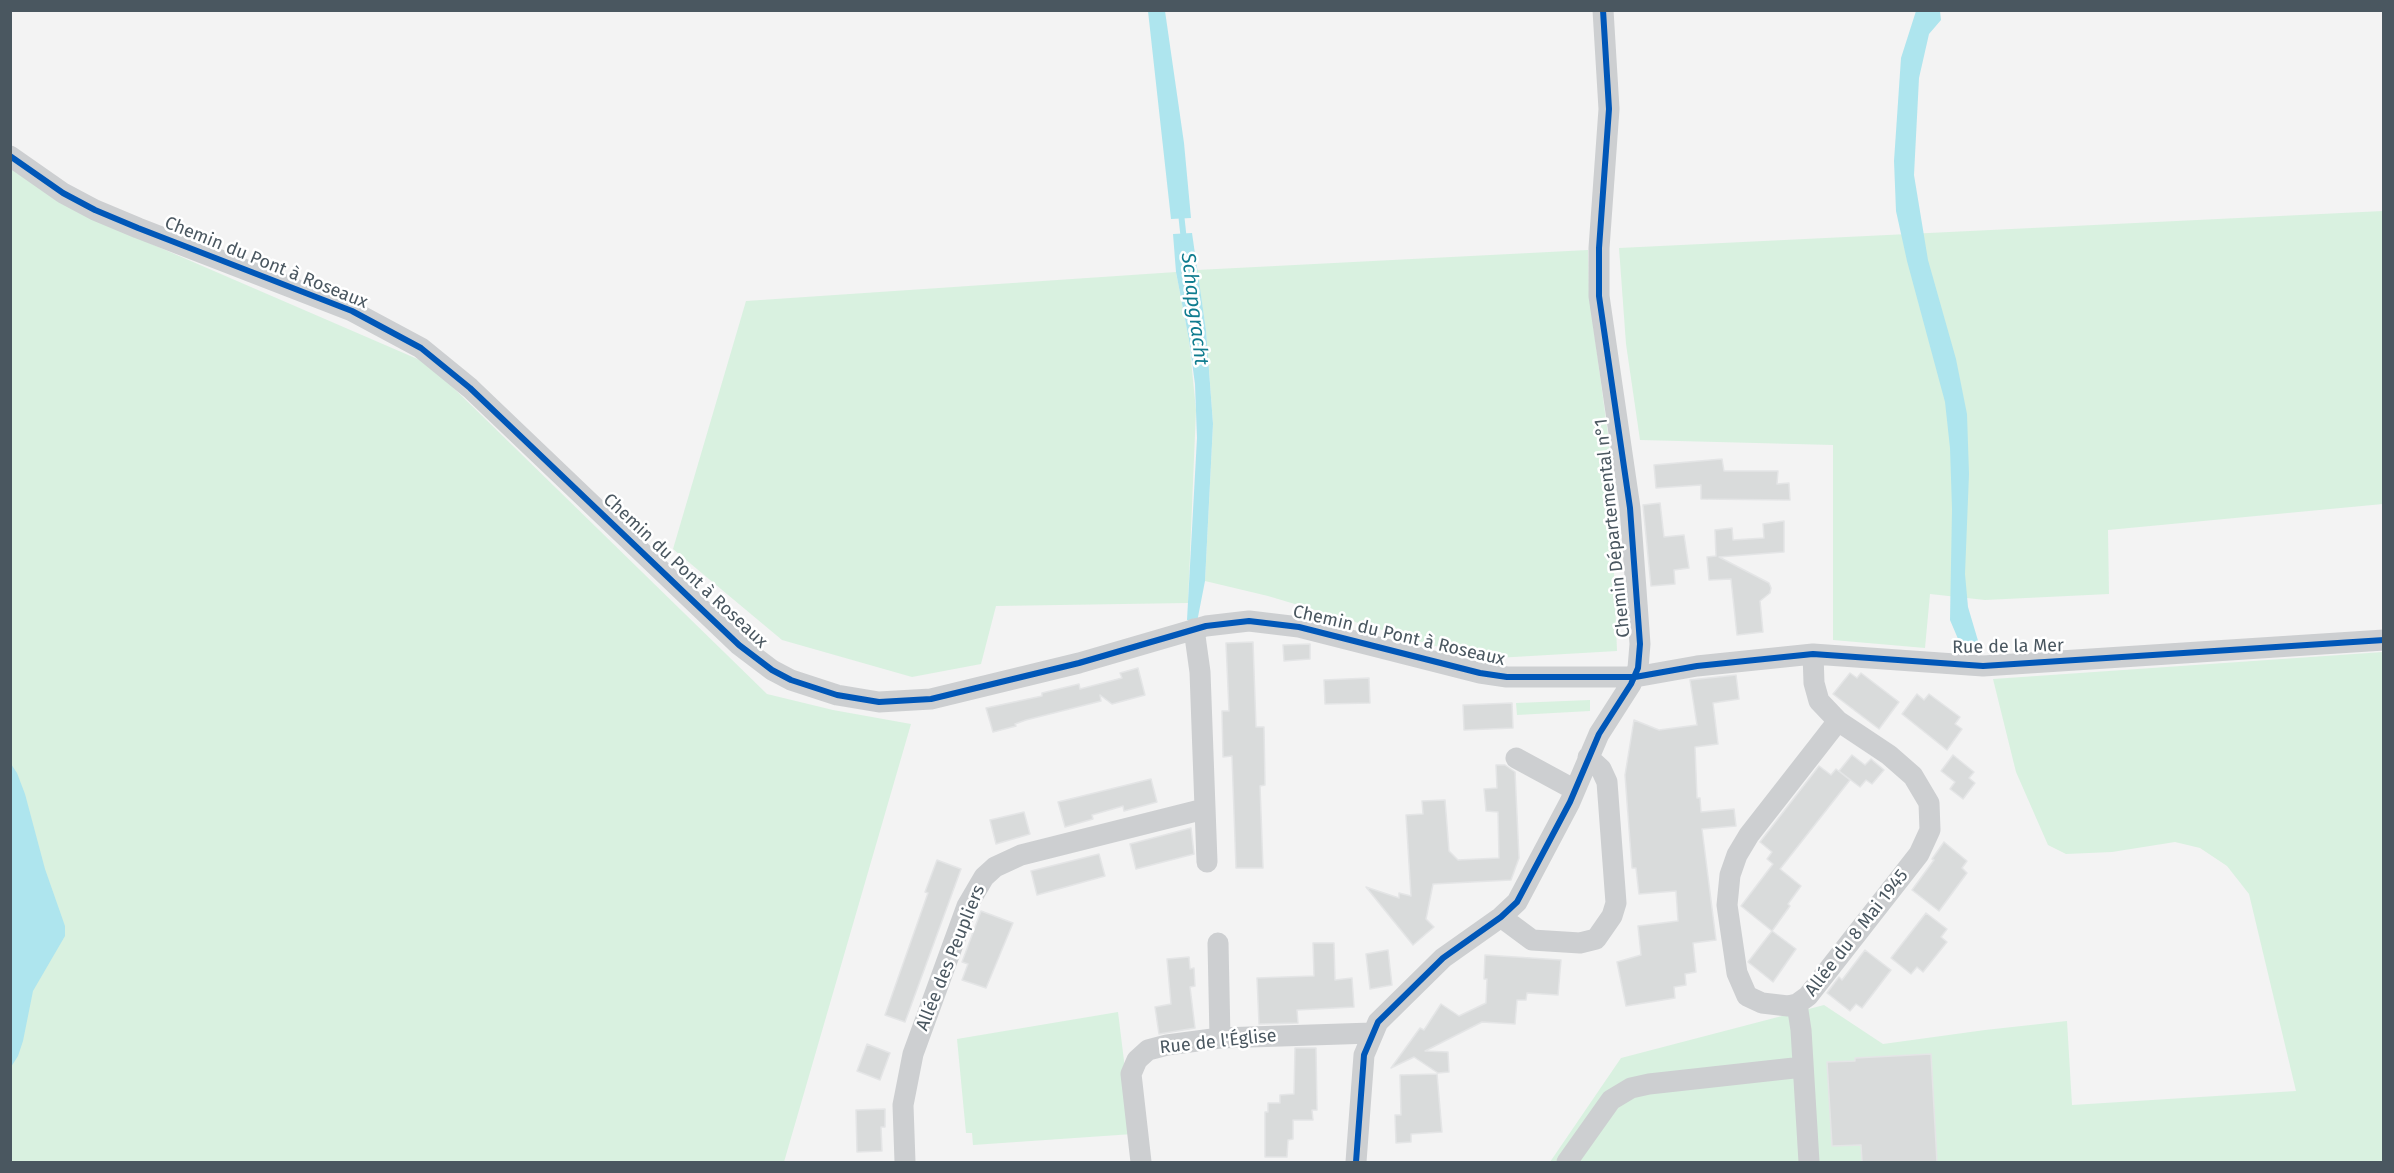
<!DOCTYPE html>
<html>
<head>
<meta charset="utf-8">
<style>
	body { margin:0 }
	#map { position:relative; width:2394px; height:1173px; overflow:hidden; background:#f3f3f3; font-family:"Fira Sans",sans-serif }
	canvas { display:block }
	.frame { position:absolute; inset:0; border:12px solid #4a5760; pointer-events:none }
</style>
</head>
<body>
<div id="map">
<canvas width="2394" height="1173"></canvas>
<div class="frame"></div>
</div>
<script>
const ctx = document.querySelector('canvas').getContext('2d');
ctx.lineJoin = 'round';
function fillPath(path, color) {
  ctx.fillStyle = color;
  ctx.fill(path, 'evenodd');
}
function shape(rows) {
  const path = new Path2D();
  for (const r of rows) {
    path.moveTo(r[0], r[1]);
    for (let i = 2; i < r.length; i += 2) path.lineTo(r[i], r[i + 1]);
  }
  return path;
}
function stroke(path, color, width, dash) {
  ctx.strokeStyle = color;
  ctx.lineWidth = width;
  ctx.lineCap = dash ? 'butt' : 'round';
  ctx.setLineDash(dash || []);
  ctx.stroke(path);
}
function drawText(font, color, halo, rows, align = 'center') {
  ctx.font = font + ' "Fira Sans",sans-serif';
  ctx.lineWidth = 5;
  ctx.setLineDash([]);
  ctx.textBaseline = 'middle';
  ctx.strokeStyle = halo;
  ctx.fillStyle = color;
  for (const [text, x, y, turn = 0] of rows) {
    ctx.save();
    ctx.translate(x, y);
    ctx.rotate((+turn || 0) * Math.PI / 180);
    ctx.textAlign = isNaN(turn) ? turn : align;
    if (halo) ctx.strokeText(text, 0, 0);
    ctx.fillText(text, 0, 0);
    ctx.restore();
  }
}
const green = shape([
	[10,165,96,220,429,364,767,694,833,710,911,724,784,1162,11,1162],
	[2383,211,2383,504,2108,530,2109,594,1985,600,1930,594,1925,648,1833,640,1833,445,1640,440,1626,344,1619,248],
	[1588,250,1589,294,1609,442,1617,651,1479,659,1268,596,1205,581,1213,424,1206,330,1197,270],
	[1176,272,1189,340,1196,410,1188,603,996,606,981,664,912,677,782,640,673,549,746,301],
	[2383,652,2383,1162,1550,1162,1621,1058,1824,1005,1883,1044,1985,1030,2067,1021,2072,1105,2296,1091,2249,894,2227,866,2200,848,2175,842,2112,852,2066,854,2048,845,2016,772,1993,679],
	[1590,700,1590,711,1517,715,1516,703],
	[1118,1012,1133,1134,973,1145,972,1133,966,1133,957,1039]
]);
const water = shape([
	[1148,11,1165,11,1184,143,1191,218,1171,219],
	[1916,11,1940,11,1941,20,1929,34,1919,78,1914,175,1928,260,1956,359,1967,414,1969,474,1965,574,1968,607,1979,644,1979,653,1964,653,1950,620,1952,509,1950,448,1945,402,1907,261,1896,211,1894,161,1901,58],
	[1192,233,1206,330,1213,424,1205,581,1197,622,1187,620,1197,438,1195,384,1189,340,1176,272,1173,234],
	[11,764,17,773,25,794,45,869,65,926,65,936,33,991,23,1041,18,1056,11,1067]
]);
const stream = shape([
	[1181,213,1184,241]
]);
const building = shape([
	[1722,459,1724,471,1778,471,1777,484,1789,483,1790,500,1701,499,1701,485,1656,488,1654,465,1722,459],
	[1660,503,1664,537,1684,535,1689,568,1674,570,1675,584,1651,586,1643,505,1660,503],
	[1784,521,1784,552,1719,557,1769,583,1771,588,1770,593,1760,601,1763,632,1737,635,1731,579,1709,580,1707,557,1716,556,1715,530,1732,528,1733,540,1764,538,1763,524,1784,521],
	[1253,642,1256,727,1264,727,1265,785,1260,786,1263,868,1236,868,1232,756,1223,757,1222,711,1229,711,1226,643,1253,642],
	[1310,644,1310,659,1284,661,1283,645,1310,644],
	[1138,668,1145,695,1112,704,1100,695,1101,701,1026,720,1015,724,1016,726,993,732,986,708,1042,696,1042,693,1079,684,1080,689,1122,678,1120,673,1138,668],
	[1850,673,1857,678,1861,673,1899,702,1879,729,1833,694,1850,673],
	[1736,675,1739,699,1713,703,1718,744,1695,747,1697,798,1700,798,1701,812,1734,809,1736,826,1702,829,1716,940,1693,943,1696,972,1685,974,1686,985,1674,987,1675,998,1626,1006,1617,962,1641,955,1638,926,1678,921,1676,891,1639,894,1636,868,1632,868,1625,775,1634,720,1659,730,1697,725,1690,680,1736,675],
	[1369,678,1370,703,1325,704,1324,680,1369,678],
	[1917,694,1924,700,1929,694,1960,717,1955,724,1962,729,1947,750,1902,714,1917,694],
	[1512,703,1513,728,1464,730,1463,705,1512,703],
	[1852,755,1865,765,1871,759,1884,770,1872,784,1866,780,1860,787,1839,771,1852,755],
	[1953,755,1974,772,1969,778,1975,783,1963,799,1950,789,1955,782,1941,771,1953,755],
	[1496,765,1505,765,1515,772,1519,858,1511,880,1433,884,1426,919,1434,927,1413,945,1366,887,1399,898,1399,893,1411,896,1406,815,1423,814,1422,801,1445,800,1449,851,1458,860,1499,858,1498,812,1486,811,1484,789,1497,788,1496,765],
	[1819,766,1831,775,1836,769,1850,780,1780,869,1801,886,1788,904,1790,906,1772,931,1796,949,1773,982,1748,962,1772,931,1741,906,1773,864,1767,859,1772,852,1760,842,1819,766],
	[1151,779,1157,802,1124,811,1123,806,1092,815,1093,819,1065,827,1058,802,1151,779],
	[1024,812,1030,834,996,844,990,820,1024,812],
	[1191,828,1194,854,1136,869,1130,844,1191,828],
	[1944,842,1967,861,1962,868,1967,873,1939,911,1912,890,1934,860,1932,859,1944,842],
	[1099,854,1105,876,1037,895,1031,871,1099,854],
	[937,860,961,869,905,1022,885,1015,928,893,925,892,937,860],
	[981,911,1013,923,986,988,962,980,968,964,962,962,981,911],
	[1926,913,1947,929,1941,937,1947,942,1923,972,1917,967,1911,974,1891,958,1926,913],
	[1313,943,1334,943,1335,980,1352,978,1354,1007,1297,1010,1298,1023,1259,1024,1257,978,1314,976,1313,943],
	[1388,950,1392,985,1370,989,1366,954,1388,950],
	[1865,950,1891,970,1862,1008,1856,1004,1850,1011,1827,993,1839,977,1842,980,1865,950],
	[1485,955,1561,960,1558,995,1527,993,1526,1000,1517,1000,1515,1024,1482,1022,1425,1051,1448,1052,1449,1072,1438,1073,1414,1057,1391,1068,1420,1028,1424,1030,1441,1004,1459,1016,1486,1003,1487,979,1484,979,1485,955],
	[1189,957,1190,969,1194,968,1195,986,1190,987,1195,1028,1159,1034,1155,1007,1171,1004,1167,959,1189,957],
	[867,1044,890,1053,880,1080,857,1071,867,1044],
	[1295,1048,1316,1048,1317,1110,1312,1110,1313,1120,1293,1120,1293,1139,1288,1140,1287,1157,1265,1157,1265,1112,1268,1112,1268,1103,1280,1103,1280,1095,1294,1094,1295,1048],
	[1931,1054,1937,1162,1862,1162,1861,1145,1832,1146,1827,1062,1855,1061,1855,1058,1931,1054],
	[1437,1074,1442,1132,1411,1134,1411,1142,1396,1143,1395,1115,1401,1115,1400,1075,1437,1074],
	[885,1109,885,1127,881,1127,882,1151,857,1152,856,1110,885,1109]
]);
const minor = shape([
	[10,156,63,193,95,210,138,228,352,311,421,348,470,388,739,645,772,670,791,680,837,695,879,702,931,699,1079,663,1206,626,1249,621,1299,627,1480,673,1507,677,1635,677,1697,666,1813,654,1983,666,2384,640],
	[1194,629,1200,672,1207,862],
	[1813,654,1814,683,1819,701,1838,721,1889,755,1913,776,1929,803,1930,830,1919,854,1808,996,1797,1004,1788,1006,1762,1003,1747,996,1737,973,1727,905,1730,875,1737,855,1749,835,1838,721],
	[1516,758,1575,790],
	[1501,917,1532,940,1580,943,1596,939,1612,916,1616,903,1607,782,1601,769,1588,757],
	[1218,943,1220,1038],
	[1797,1004,1801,1030,1809,1162],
	[905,1162,903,1105,913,1054,967,906,984,877,995,867,1021,855,1204,809],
	[1141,1162,1131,1074,1137,1060,1148,1050,1167,1045,1220,1038,1372,1033],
	[1356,1162,1364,1055,1378,1022,1443,958,1501,917,1517,902,1570,802,1599,734,1631,684,1638,668,1640,644,1630,508,1599,296,1599,248,1609,109,1603,10],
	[1567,1162,1611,1100,1631,1088,1649,1084,1803,1067]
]);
const cycleway = shape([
	[10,156,63,193,95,210,138,228,352,311,421,348,470,388,739,645,772,670,791,680,837,695,879,702,931,699,1079,663,1206,626,1249,621,1299,627,1480,673,1507,677,1635,677,1697,666,1813,654,1983,666,2384,640],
	[1356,1162,1364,1055,1378,1022,1443,958,1501,917,1517,902,1570,802,1599,734,1631,684,1638,668,1640,644,1630,508,1599,296,1599,248,1609,109,1603,10]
]);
const streetNames = [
	["Chemin du Pont à Roseaux",266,263,22],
	["Chemin Départemental n°1",1613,528,-96],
	["Chemin du Pont à Roseaux",685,571,43],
	["Chemin du Pont à Roseaux",1399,636,13],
	["Rue de la Mer",2008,647,-1],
	["Allée du 8 Mai 1945",1857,933,-52],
	["Allée des Peupliers",951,958,-68],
	["Rue de l'Église",1218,1042,-6]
];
const waterNames = [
	["Schapgracht",1194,309,83]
];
fillPath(green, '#d9f1e0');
fillPath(water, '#aee5ee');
stroke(stream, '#aee5ee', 6);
fillPath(building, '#d9dbdb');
stroke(building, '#e4e5e6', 1.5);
stroke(minor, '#cdcfd1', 21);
stroke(cycleway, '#0057b8', 6);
drawText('18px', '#4a5760', '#fff', streetNames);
drawText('italic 20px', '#0f7c8f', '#fff', waterNames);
</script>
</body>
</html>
